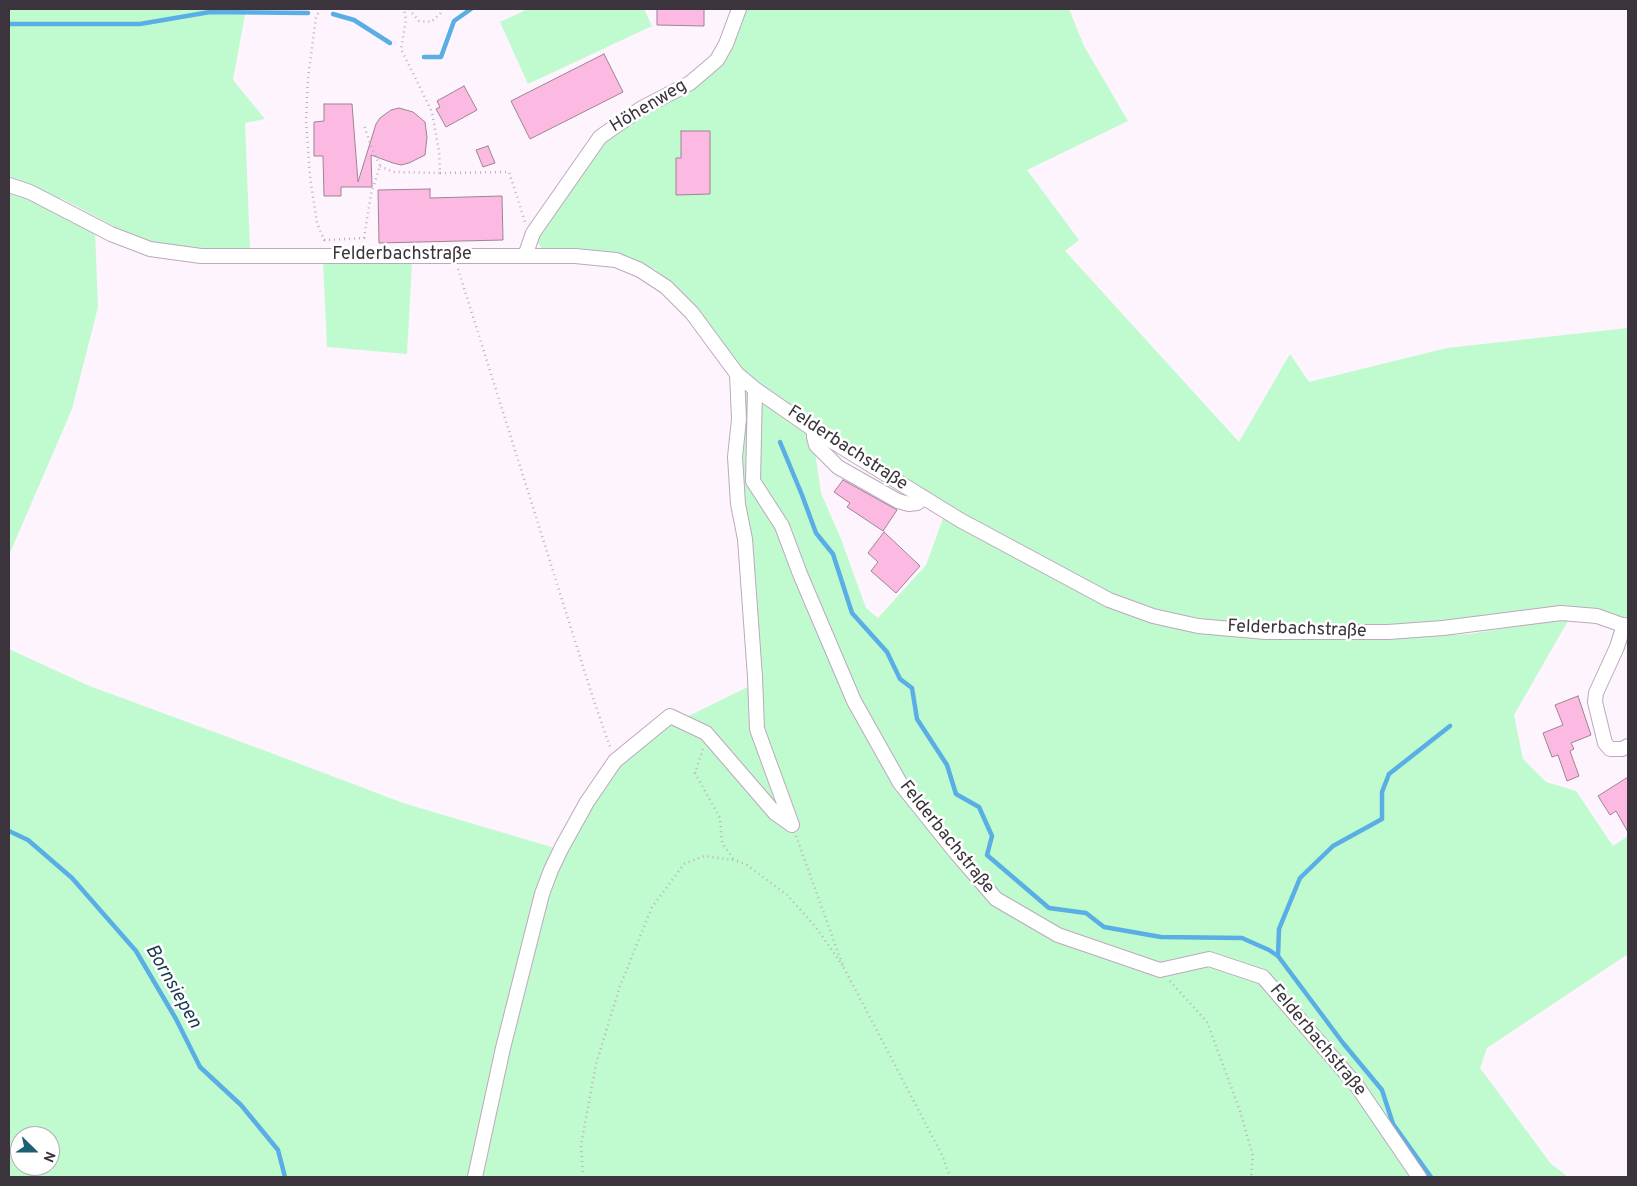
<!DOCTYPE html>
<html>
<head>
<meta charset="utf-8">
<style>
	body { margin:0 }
	#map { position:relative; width:1637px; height:1186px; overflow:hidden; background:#fdf4fd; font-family:Overpass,sans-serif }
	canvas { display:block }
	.frame { position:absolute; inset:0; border:10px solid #3c343c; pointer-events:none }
	.north { position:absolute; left:10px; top:1126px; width:50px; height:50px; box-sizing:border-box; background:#fff; border:1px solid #b1aeb1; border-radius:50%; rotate:112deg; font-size:14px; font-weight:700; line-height:20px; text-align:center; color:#3c343c }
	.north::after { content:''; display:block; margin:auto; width:18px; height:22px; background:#1e5f74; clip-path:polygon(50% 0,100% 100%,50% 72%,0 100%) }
</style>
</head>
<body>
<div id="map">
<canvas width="1637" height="1186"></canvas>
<div class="frame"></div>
<div class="north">N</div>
</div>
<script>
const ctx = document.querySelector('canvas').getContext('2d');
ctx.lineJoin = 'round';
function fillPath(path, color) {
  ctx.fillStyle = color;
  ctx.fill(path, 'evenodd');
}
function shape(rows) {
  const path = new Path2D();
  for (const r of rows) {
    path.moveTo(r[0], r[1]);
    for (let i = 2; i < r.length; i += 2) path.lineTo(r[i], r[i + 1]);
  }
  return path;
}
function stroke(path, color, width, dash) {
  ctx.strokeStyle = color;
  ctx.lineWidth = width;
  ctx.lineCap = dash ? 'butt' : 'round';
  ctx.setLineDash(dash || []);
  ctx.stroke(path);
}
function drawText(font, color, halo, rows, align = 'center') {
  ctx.font = font + ' Overpass,sans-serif';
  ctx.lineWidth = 5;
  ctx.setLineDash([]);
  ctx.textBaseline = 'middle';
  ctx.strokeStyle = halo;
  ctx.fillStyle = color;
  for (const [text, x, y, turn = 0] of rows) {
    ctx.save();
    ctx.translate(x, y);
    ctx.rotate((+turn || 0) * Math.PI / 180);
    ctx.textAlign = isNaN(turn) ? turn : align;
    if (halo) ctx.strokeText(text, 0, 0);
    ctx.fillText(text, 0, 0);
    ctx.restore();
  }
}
const green = shape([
	[9,9,246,9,233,80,265,119,245,123,250,249,198,251,153,243,121,230,61,198,55,213,95,232,98,307,72,409,9,555],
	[528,9,644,9,652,26,528,84,500,22],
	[741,9,1069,9,1084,46,1128,121,1027,170,1079,240,1065,251,1239,442,1290,354,1309,382,1447,348,1628,328,1628,621,1608,612,1577,607,1394,627,1282,625,1218,621,1169,613,1116,596,971,520,830,433,746,374,724,349,679,292,655,269,617,254,542,249,537,241,550,218,605,141,625,125,696,85],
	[323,261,412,263,407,354,327,347],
	[743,390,813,439,821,493,841,539,866,608,878,618,926,565,944,516,1153,623,1385,638,1470,634,1553,620,1569,619,1514,715,1523,759,1546,782,1576,791,1613,846,1628,836,1628,954,1487,1048,1480,1068,1551,1164,1568,1177,479,1177,507,1045,557,865,617,764,656,732,760,681,738,459],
	[9,649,87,685,271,753,403,803,558,849,472,1177,9,1177],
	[20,1136,50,1136,50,1166,20,1166]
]);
const stream = shape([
	[333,14,354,20,390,43],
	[9,24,140,24,210,12,308,13],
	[424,57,441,57,454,21,471,9],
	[780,442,802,495,816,533,833,554,852,613,887,652,900,679,912,688,917,719,947,765,956,794,979,807,992,836,987,855,1049,908,1086,913,1104,927,1161,937,1242,938,1269,950,1278,956,1343,1043,1382,1090,1393,1124,1431,1177],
	[9,831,28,840,72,878,136,951,176,1019,200,1067,241,1105,278,1150,285,1177],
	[1278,956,1279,929,1300,878,1333,846,1382,819,1382,792,1389,774,1450,726]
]);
const building = shape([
	[657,9,704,9,704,26,657,25,657,9],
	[604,54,623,92,530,139,511,101,604,54],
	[464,86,477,110,446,127,436,109,440,107,437,101,464,86],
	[324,104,352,104,358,182,376,124,380,118,391,110,399,108,413,112,425,122,427,137,425,155,409,163,401,165,393,163,371,155,372,187,341,187,341,196,324,196,323,156,314,156,314,122,324,121,324,104],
	[681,131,710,131,710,194,676,195,676,158,681,158,681,131],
	[488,146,495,163,483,167,476,150,488,146],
	[430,189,430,198,502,196,503,240,379,243,378,190,430,189],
	[843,480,897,510,883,531,847,507,850,503,834,492,843,480],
	[884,532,920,566,896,593,871,571,878,562,868,553,884,532],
	[1578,696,1591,735,1571,743,1574,749,1570,751,1579,776,1567,781,1558,755,1552,757,1543,733,1563,725,1555,705,1578,696],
	[1628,777,1628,832,1616,811,1610,815,1598,796,1628,777]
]);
const path = shape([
	[321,9,316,17,308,78,306,120,310,177,317,223,326,244],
	[409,9,419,21,431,22,440,14,443,9],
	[380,166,393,172,440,173,439,151,432,112,401,49,406,20,404,9],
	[440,173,509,172,525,222],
	[324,240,364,238,371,194,380,166,371,146,364,125],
	[458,269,592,695,610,747],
	[703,749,695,773,720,818,722,843,734,860],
	[796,836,843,966,942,1155,950,1177],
	[1170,981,1207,1022,1240,1111,1253,1156,1251,1177],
	[583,1177,581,1145,596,1064,620,986,652,907,684,864,704,856,734,860,747,865,787,895,815,926,843,966]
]);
const minor = shape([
	[9,185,30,192,111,234,150,249,201,256,575,256,616,260,640,270,666,287,692,313,737,374,755,389,814,430,960,520,1109,600,1153,616,1198,626,1266,632,1388,632,1443,628,1561,613,1597,616,1628,627],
	[525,256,533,233,600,137,642,108,690,83,717,60,726,44,739,9],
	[755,389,753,481,782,526,800,574,854,701,900,783,957,854,996,899,1058,935,1160,970,1209,959,1263,977,1357,1086,1419,1177],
	[814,430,814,437,816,445,838,467,898,501,909,504,917,503,924,498],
	[1624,625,1617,647,1596,693,1595,702,1605,743,1610,749,1622,749,1628,746],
	[475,1177,503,1048,542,894,551,870,562,847,587,802,615,761,670,716,706,733,775,813,792,825,757,729,755,677,745,539,738,504,735,457,739,419,737,374]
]);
const streetNames = [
	["Höhenweg",649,107,-31],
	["Felderbachstraße",402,255],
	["Felderbachstraße",847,449,33],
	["Felderbachstraße",1297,630,2],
	["Felderbachstraße",946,838,51],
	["Felderbachstraße",1317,1041,50]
];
const waterNames = [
	["Bornsiepen",172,987,60]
];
fillPath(green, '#c0facf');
stroke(stream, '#59aee5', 4.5);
fillPath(building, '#fcbae2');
stroke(building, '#9c8492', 1);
stroke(minor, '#bca9bd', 16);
stroke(path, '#bab2ba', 2.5, [1, 4]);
stroke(minor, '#fff', 14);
drawText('18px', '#3c343c', '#fff', streetNames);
drawText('italic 19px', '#173b52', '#fff', waterNames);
</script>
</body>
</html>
